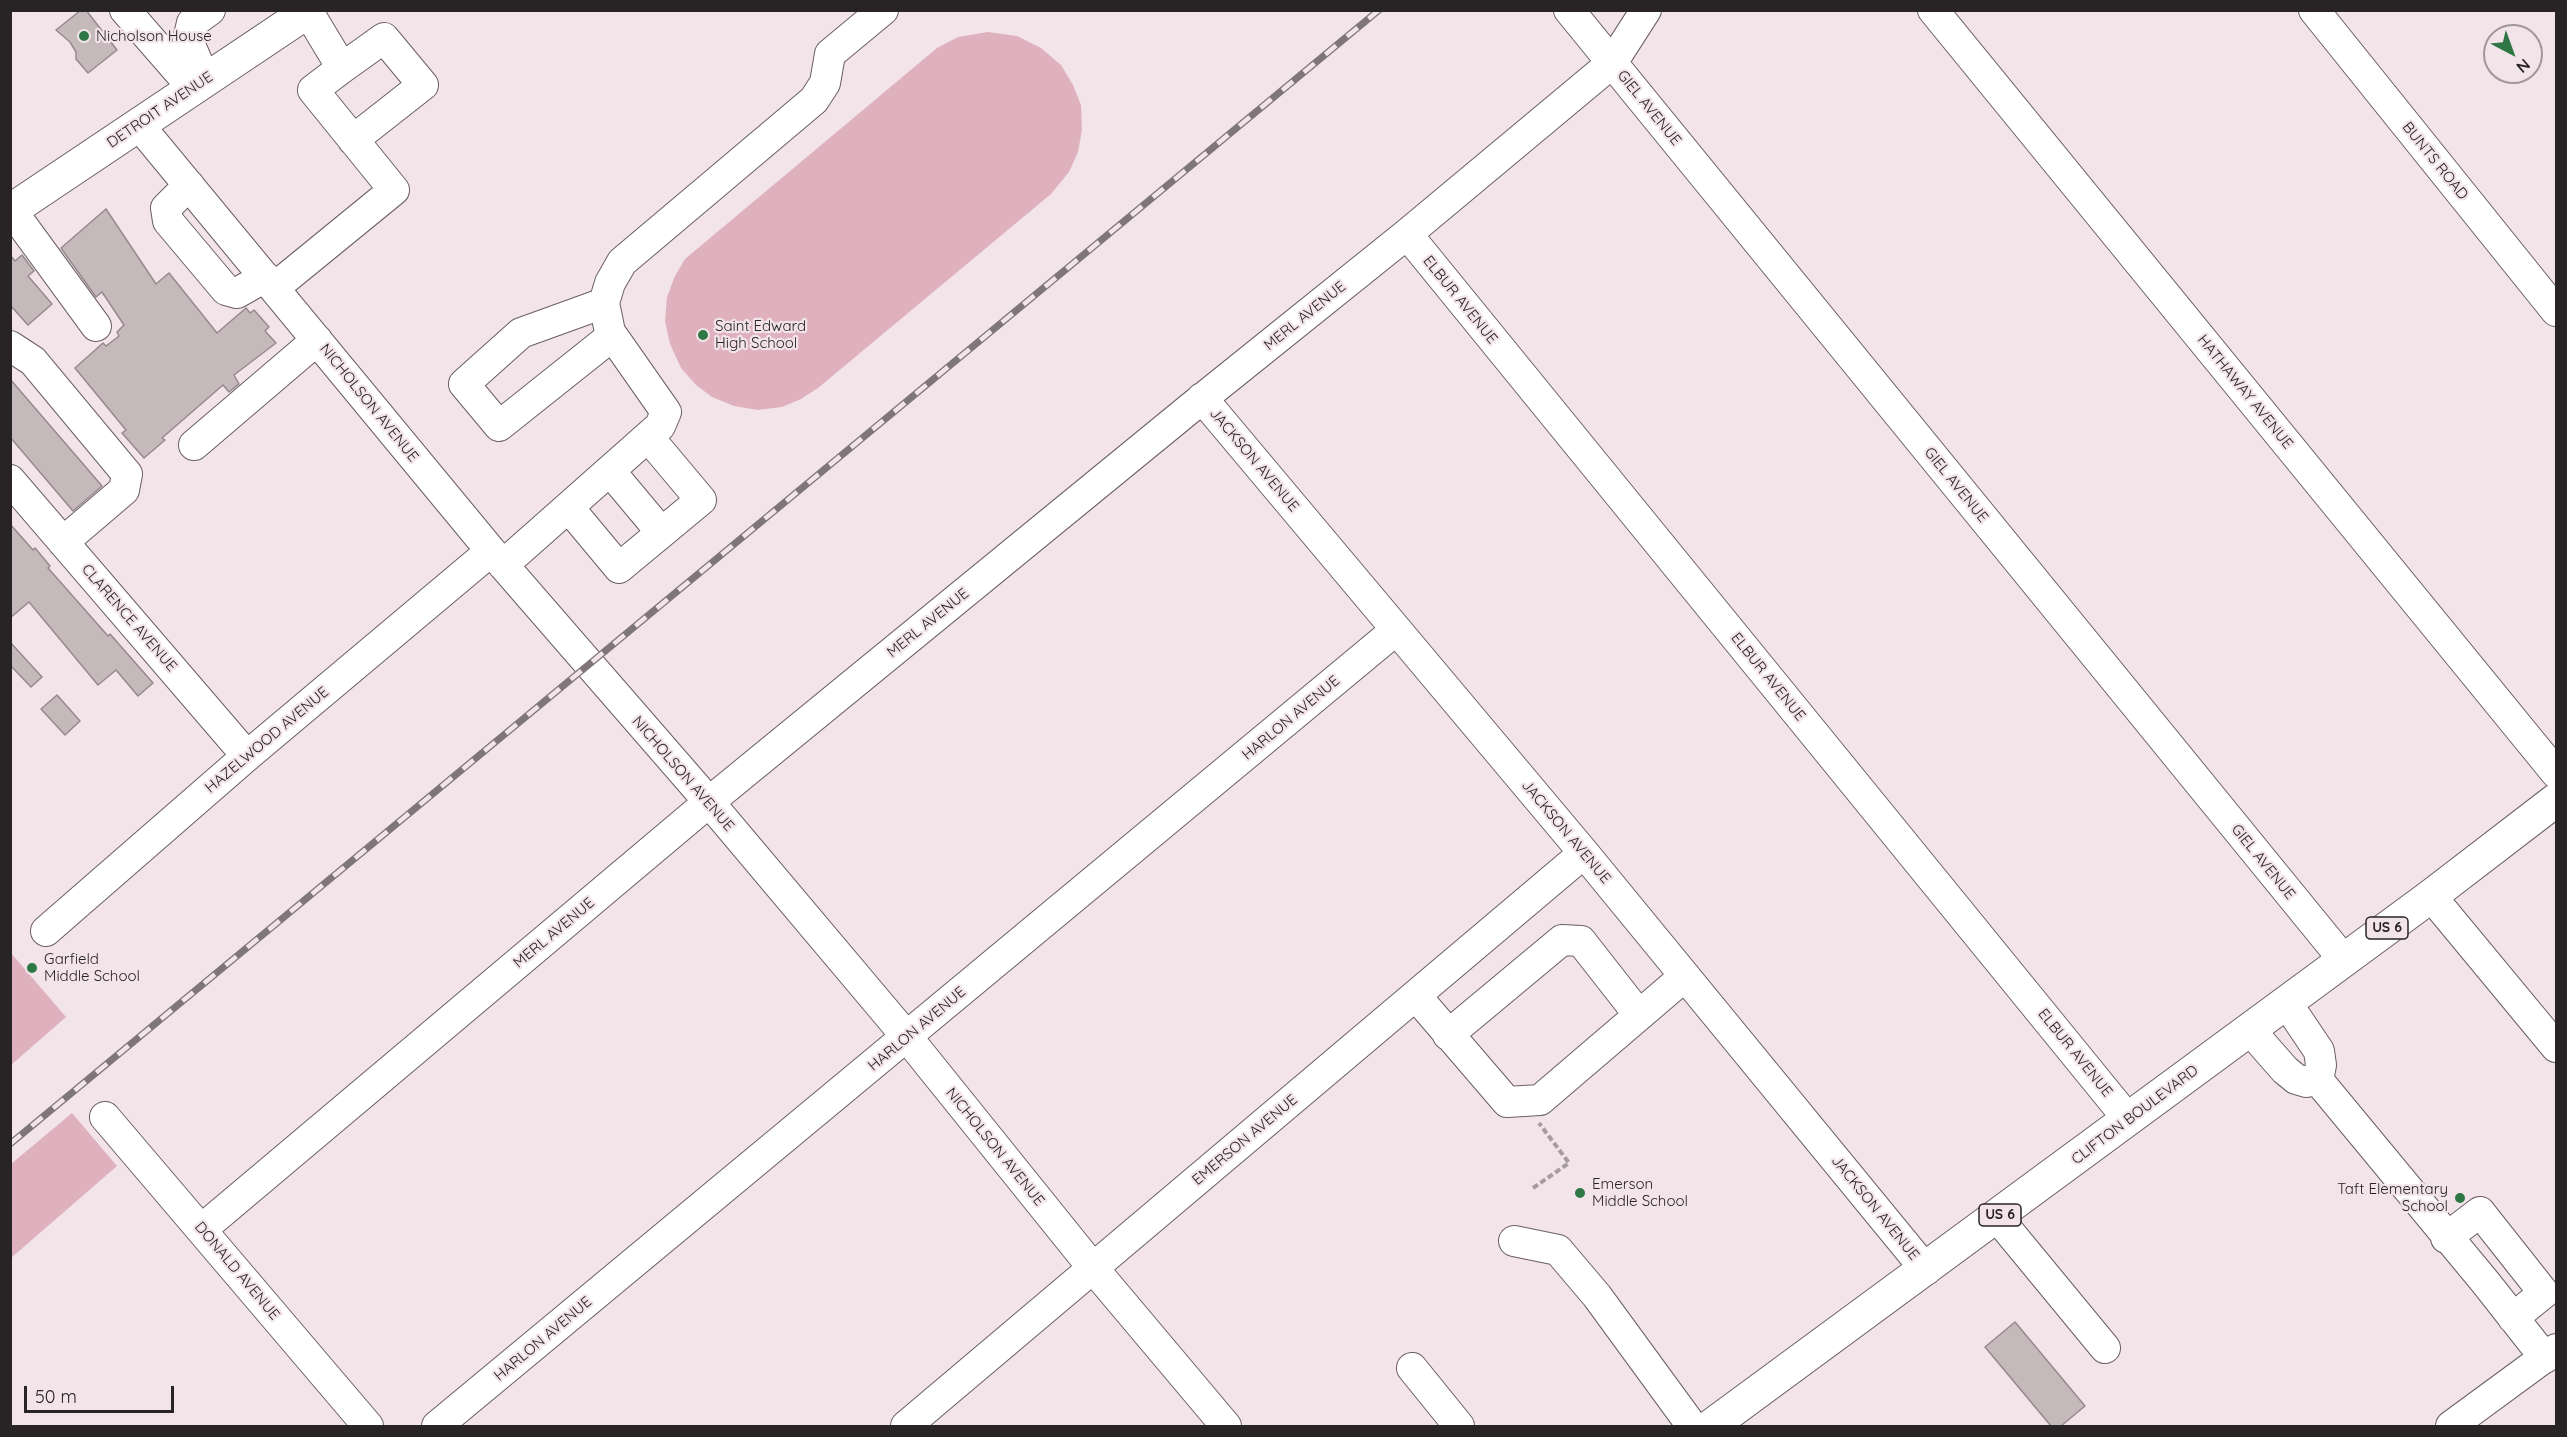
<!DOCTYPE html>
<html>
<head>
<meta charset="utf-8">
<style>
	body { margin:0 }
	#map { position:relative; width:2567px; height:1437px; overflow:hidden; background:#f2e4e8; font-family:Quicksand,sans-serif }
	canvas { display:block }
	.frame { position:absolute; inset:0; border:12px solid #282325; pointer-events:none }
	.north { position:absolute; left:2483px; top:24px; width:60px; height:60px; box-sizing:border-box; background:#f2e4e8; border:2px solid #a1979a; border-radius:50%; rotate:139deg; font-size:16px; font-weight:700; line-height:24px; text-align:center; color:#282325 }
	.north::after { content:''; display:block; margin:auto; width:21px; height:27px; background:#2f7744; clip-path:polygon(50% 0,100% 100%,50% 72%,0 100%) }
	.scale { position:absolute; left:24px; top:1386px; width:150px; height:27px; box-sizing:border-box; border:3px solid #282325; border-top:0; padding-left:8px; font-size:18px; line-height:21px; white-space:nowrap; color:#282325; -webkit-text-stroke:4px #f2e4e8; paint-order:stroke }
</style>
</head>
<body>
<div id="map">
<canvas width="2567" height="1437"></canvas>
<div class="frame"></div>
<div class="north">N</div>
<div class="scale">50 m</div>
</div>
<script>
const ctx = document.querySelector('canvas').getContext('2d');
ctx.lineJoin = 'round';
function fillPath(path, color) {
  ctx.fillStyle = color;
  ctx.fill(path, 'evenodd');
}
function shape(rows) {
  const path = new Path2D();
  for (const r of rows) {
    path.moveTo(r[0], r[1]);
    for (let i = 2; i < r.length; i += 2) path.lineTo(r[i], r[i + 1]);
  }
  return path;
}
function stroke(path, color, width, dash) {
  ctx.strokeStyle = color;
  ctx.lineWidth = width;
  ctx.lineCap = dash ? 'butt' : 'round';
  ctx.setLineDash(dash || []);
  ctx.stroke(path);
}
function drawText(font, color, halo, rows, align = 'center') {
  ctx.font = font + ' Quicksand,sans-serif';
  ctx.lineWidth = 4.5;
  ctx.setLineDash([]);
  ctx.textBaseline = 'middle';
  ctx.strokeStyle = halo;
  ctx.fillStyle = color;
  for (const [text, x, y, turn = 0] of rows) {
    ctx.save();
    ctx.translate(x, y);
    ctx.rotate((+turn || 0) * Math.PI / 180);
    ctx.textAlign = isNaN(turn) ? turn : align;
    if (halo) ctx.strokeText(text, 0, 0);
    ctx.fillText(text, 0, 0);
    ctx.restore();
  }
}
const green = shape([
	[988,32,1017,36,1041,48,1061,65,1073,85,1081,105,1082,130,1078,152,1069,172,1051,194,818,388,801,399,782,407,758,410,734,406,712,397,696,385,681,368,670,344,665,321,667,297,675,276,685,259,937,48,958,37],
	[11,953,66,1017,11,1065,10,1065],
	[72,1113,117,1166,11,1258,11,1164]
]);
const building = shape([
	[81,10,86,10,117,50,88,73,76,59,76,52,70,42,56,30,81,10],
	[106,209,156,284,169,273,217,333,246,308,250,313,254,310,269,327,265,331,276,343,234,375,239,384,229,392,223,385,162,438,165,440,144,458,122,433,126,430,75,368,103,343,106,346,119,336,117,332,124,325,102,292,96,297,61,248,106,209],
	[10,255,15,261,22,255,34,271,28,276,52,304,28,325,10,305,10,255],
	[10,379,102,486,73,511,10,437,10,379],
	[10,524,33,550,35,548,50,566,48,568,108,636,110,634,153,683,138,696,116,670,98,685,29,602,10,618,10,524],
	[10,642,42,677,31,687,10,665,10,642],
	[57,695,80,721,65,735,41,709,57,695],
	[2015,1322,2085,1406,2061,1426,2051,1426,1985,1347,2015,1322]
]);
const path = shape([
	[1533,1188,1569,1163,1539,1123]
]);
const minor = shape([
	[125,10,193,88],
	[1569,10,2343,959],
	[1933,10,2556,773],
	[2314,10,2556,311],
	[342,68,384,38,423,85,353,140],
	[205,80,188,40,192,23,210,10],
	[138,124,491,551,709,802,907,1037,1093,1268,1226,1426],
	[189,185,166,208,168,221,226,290,237,293,265,277],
	[12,211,96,326],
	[1407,234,2128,1119],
	[274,288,394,190,313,90,342,68,307,10],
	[604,303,521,333,464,384,499,426,612,336],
	[10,346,33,361,127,474,124,490,63,542],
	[1202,398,1584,853,1926,1270],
	[194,445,317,340],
	[610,471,661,532],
	[10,480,247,756],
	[569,508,619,568,701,500,649,438],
	[503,565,660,426,666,412,610,332,604,303,610,283,622,262,814,100,825,83,830,54,883,10],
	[2431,896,2556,1047],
	[46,931,247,756,491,551],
	[1416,996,1507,1102,1540,1100,1685,976],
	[2286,1002,2319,1051,2321,1065,2318,1080],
	[2249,1029,2285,1070,2296,1079,2306,1082,2318,1080],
	[1448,1035,1562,940,1581,941,1639,1015],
	[2318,1080,2486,1283,2545,1358],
	[105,1117,368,1426],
	[1997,1217,2105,1348],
	[202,1229,709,802,1188,410,1407,234,1612,63,1646,10],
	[2446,1238,2480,1212,2544,1293,2513,1318],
	[1514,1241,1558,1250,1597,1296,1692,1426],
	[1412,1368,1459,1426],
	[437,1426,1396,630],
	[906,1426,1584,853],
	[2451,1426,2556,1349]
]);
const major = shape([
	[10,211,310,10],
	[1711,1426,2431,896,2556,800]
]);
const rail = shape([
	[10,1144,1379,10]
]);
const markers = [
	[84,36,6,"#2f7744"],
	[703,335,6,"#2f7744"],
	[32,968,6,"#2f7744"],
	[1580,1193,6,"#2f7744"],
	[2460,1198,6,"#2f7744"]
];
const shields = [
	[2387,928,42],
	[2000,1215,42]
];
const shieldNames = [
	["US 6",2387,928],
	["US 6",2000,1215]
];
const poiNames = [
	["Nicholson House",96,36],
	["Saint Edward",715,326],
	["High School",715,343],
	["Garfield",44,959],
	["Middle School",44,976],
	["Emerson",1592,1184],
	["Middle School",1592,1201],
	["Taft Elementary",2448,1189,"right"],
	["School",2448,1206,"right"]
];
const streetNames = [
	["GIEL AVENUE",1649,108,51],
	["DETROIT AVENUE",160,110,-34],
	["BUNTS ROAD",2435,161,51],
	["ELBUR AVENUE",1460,300,51],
	["MERL AVENUE",1305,316,-39],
	["HATHAWAY AVENUE",2245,392,51],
	["NICHOLSON AVENUE",369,403,51],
	["JACKSON AVENUE",1254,460,50],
	["GIEL AVENUE",1956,485,51],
	["CLARENCE AVENUE",129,618,49],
	["MERL AVENUE",928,623,-39],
	["ELBUR AVENUE",1768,677,51],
	["HARLON AVENUE",1291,718,-40],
	["HAZELWOOD AVENUE",267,740,-40],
	["NICHOLSON AVENUE",683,774,49],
	["JACKSON AVENUE",1566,832,50],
	["GIEL AVENUE",2263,862,51],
	["MERL AVENUE",554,933,-40],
	["HARLON AVENUE",917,1029,-40],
	["ELBUR AVENUE",2075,1053,51],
	["CLIFTON BOULEVARD",2135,1115,-37],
	["EMERSON AVENUE",1245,1140,-40],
	["NICHOLSON AVENUE",995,1147,51],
	["JACKSON AVENUE",1875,1208,51],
	["DONALD AVENUE",237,1271,50],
	["HARLON AVENUE",543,1339,-40]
];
fillPath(green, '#dfb1be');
fillPath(building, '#c6b9bc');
stroke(building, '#95898c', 1.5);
stroke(minor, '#6b5f62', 32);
stroke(major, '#6b5f62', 35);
stroke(path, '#a69c9f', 4, [6, 3]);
stroke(minor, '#fff', 30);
stroke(major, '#fff', 33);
stroke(rail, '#7f7679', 7);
stroke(rail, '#f2e4e8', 4.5, [14]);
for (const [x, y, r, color] of markers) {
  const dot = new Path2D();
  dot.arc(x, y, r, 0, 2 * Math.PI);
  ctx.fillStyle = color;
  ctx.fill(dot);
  stroke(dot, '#f2e4e8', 2);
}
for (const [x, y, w] of shields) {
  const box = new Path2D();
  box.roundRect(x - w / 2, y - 11, w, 22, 4.5);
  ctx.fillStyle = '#f2e4e8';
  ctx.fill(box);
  stroke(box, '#282325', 1.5);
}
drawText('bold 14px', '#282325', null, shieldNames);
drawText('15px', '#282325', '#f2e4e8', poiNames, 'left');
drawText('15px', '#282325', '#f2e4e8', streetNames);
</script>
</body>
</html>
